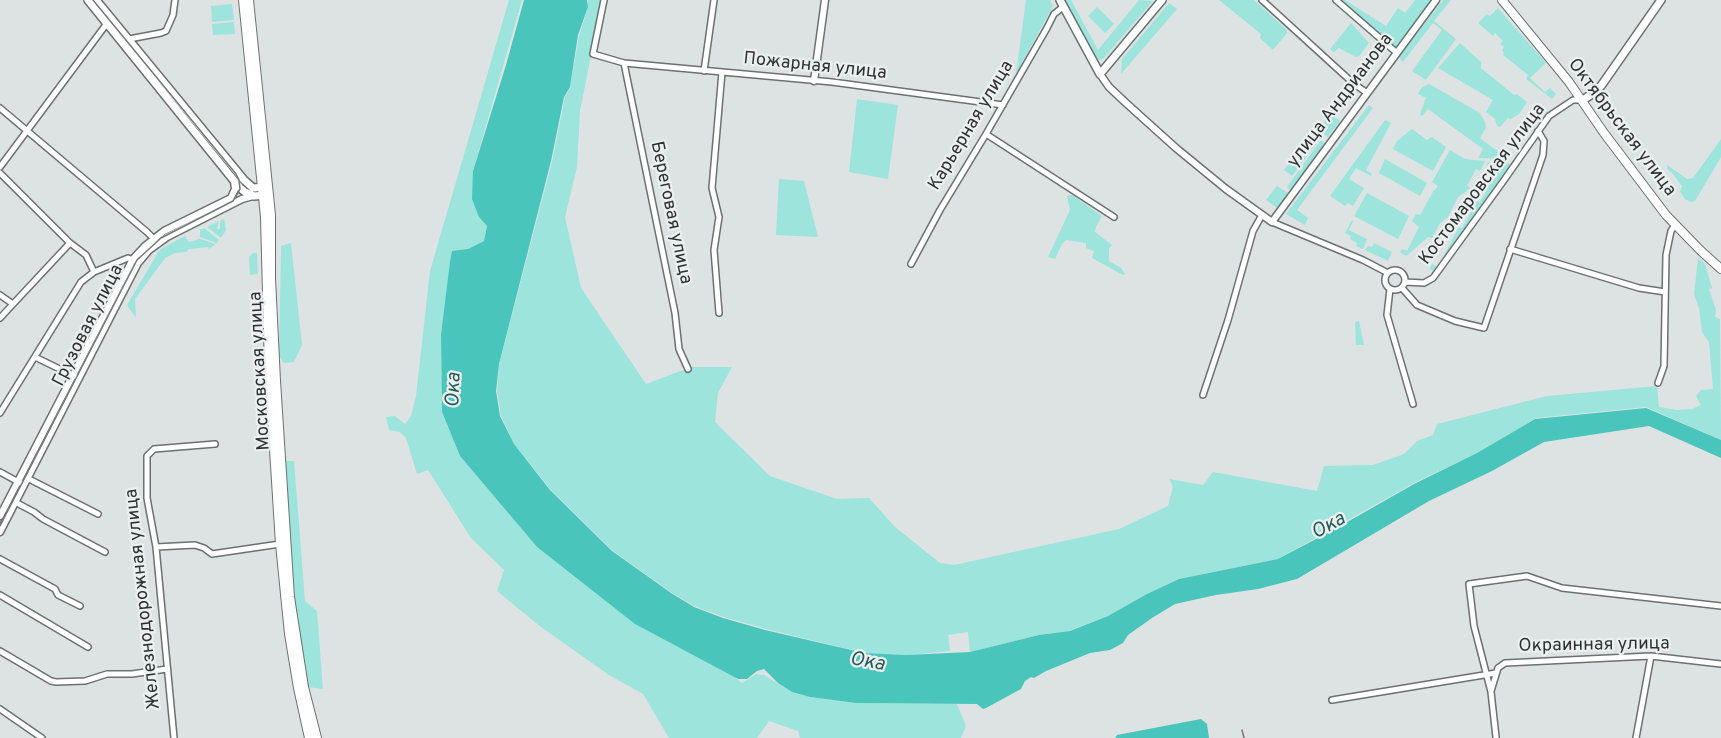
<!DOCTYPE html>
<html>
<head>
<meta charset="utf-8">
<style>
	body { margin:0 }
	canvas { display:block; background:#dde3e2 }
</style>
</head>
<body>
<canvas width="1721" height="738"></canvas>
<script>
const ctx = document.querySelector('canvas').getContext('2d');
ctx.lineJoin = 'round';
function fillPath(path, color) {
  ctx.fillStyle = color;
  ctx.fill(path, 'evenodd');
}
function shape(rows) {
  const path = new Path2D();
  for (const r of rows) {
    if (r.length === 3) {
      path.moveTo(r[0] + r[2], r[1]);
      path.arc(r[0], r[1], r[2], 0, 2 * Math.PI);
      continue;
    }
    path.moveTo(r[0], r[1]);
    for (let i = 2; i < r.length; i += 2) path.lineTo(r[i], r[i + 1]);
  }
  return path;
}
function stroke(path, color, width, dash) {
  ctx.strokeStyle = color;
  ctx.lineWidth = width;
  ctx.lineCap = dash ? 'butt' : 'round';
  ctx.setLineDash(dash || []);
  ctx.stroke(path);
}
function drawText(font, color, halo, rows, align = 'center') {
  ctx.font = font + ' Overpass,sans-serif';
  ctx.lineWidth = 4.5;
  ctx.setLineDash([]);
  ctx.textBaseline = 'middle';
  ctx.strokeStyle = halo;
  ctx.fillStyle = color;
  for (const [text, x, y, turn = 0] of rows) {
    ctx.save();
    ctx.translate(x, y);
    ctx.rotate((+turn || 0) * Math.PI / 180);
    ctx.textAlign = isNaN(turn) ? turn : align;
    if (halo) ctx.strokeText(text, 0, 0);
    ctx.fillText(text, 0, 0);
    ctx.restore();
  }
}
const green = shape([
	[509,0,522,0,473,171,479,217,487,226,484,241,468,249,460,251,441,354,442,412,460,456,537,547,637,625,733,676,742,683,756,674,764,675,792,692,810,697,856,703,957,704,966,726,961,738,800,738,798,731,769,721,757,738,669,738,643,694,609,675,541,627,497,591,504,570,471,538,428,470,417,474,406,438,400,432,389,430,386,417,395,416,405,424,411,416,416,396,430,271],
	[588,0,602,0,580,111,577,167,565,217,581,288,646,384,691,367,732,367,718,393,715,422,770,476,837,499,869,498,895,527,940,563,954,565,1119,529,1168,506,1173,486,1169,479,1203,485,1213,472,1317,491,1324,466,1373,465,1404,454,1417,441,1433,435,1437,424,1547,396,1657,386,1659,407,1677,410,1692,409,1701,405,1696,396,1701,390,1713,389,1709,342,1702,332,1699,308,1694,294,1698,258,1705,264,1712,288,1709,289,1716,310,1715,317,1720,319,1721,440,1646,407,1536,418,1477,453,1416,482,1278,559,1179,579,1147,594,1108,616,1069,631,1039,635,970,652,968,632,948,635,950,651,907,655,864,653,766,629,724,617,694,606,672,593,613,551,551,490,514,444,501,416,497,391,499,365,552,162,565,97,570,88,579,36,588,8],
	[1026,0,1050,0,1053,6,1016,74],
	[1064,0,1071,0,1098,50,1139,0,1153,1,1104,58,1100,60,1097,59],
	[1219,0,1254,0,1287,30,1287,33,1273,50,1260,38,1261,34],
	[1339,0,1345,0,1386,26,1398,8,1405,13,1415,0,1431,0,1395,48],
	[1443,0,1451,0,1434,21,1456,39,1426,80,1412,71,1442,30,1433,23,1403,62,1399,57],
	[1169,3,1177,9,1121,74,1122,59],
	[232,4,234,20,212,22,211,6],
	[1097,7,1114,24,1105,33,1088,16],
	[1498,8,1546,63,1530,78,1545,92,1550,88,1556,94,1552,99,1526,79,1528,75,1503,55,1504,53,1502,50,1504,47,1500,44,1503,41,1495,33,1493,36,1478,23,1487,14,1490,16],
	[234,22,235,34,213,35,212,24],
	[1351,23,1369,43,1359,56,1356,57,1339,48,1334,52,1330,49],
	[1460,43,1481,62,1481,68,1514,95,1517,94,1527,102,1519,114,1511,119,1508,118,1500,127,1497,126,1495,119,1486,112,1493,100,1438,68],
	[1429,84,1480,113,1485,122,1486,128,1480,138,1505,157,1503,159,1478,158,1483,149,1428,109,1422,116,1420,114,1426,98,1418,94,1422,87],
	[857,99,898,105,888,179,849,172],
	[1369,105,1373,108,1297,210,1308,218,1305,225,1286,214],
	[1331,113,1340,121,1328,137,1318,130],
	[1385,120,1391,123,1366,170,1372,174,1371,176,1356,168,1349,179,1364,188,1353,206,1348,203,1345,206,1330,196],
	[1412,129,1427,140,1432,137,1446,147,1433,171,1393,149,1397,141],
	[1312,133,1320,139,1292,176,1284,170],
	[1721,139,1721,157,1695,201,1691,202,1685,199,1680,192,1682,186,1673,174,1667,169,1667,165,1687,179,1693,178],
	[1321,140,1325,143,1290,190,1287,187],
	[1450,150,1465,159,1485,161,1480,171,1476,169,1467,186,1471,188,1458,197,1448,217,1440,223,1432,238,1428,237,1406,256,1400,252,1402,249,1407,251,1419,227,1412,221,1416,214,1420,215,1434,190,1435,190,1438,186,1432,182],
	[1385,159,1427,183,1420,196,1379,173],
	[1488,162,1513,164,1435,272,1430,269,1432,264,1437,267,1439,265,1459,227,1462,228,1477,201,1480,202,1497,171,1487,165],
	[779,179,804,181,818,237,776,235],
	[1277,186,1288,193,1277,208,1266,200],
	[1367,193,1409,216,1398,239,1354,216],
	[1072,195,1102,216,1096,227,1095,232,1112,245,1109,249,1109,261,1121,268,1125,274,1123,275,1092,258,1094,251,1086,248,1086,243,1066,240,1062,244,1055,259,1048,257,1070,210,1067,196],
	[224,219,226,230,221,238,207,227,219,221,217,229,220,229,220,221],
	[1352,220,1353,221,1349,230,1367,239,1363,249,1356,246,1357,243,1350,239,1351,236,1345,233],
	[204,228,219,240,216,244,214,242,200,237,200,230],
	[185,236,189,242,200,239,213,243,215,245,209,249,208,247,189,249,186,252,175,253,165,258,135,299,136,318,127,305,159,251,164,247],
	[291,243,302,345,294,362,284,363,279,356,281,246],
	[1374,243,1392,252,1388,261,1365,250,1368,246,1372,247],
	[253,253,257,253,258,274,250,275,249,257],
	[1359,321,1364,345,1356,345,1355,322],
	[284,461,294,461,305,601,317,611,323,689,308,687,294,600]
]);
const water = shape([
	[524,0,587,0,588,7,578,35,570,87,564,97,551,161,499,364,496,391,500,416,514,444,550,490,612,551,671,593,694,607,723,618,765,630,864,653,906,655,970,652,1039,635,1070,631,1108,616,1147,594,1179,579,1278,559,1335,529,1414,484,1477,453,1535,419,1646,408,1721,440,1721,458,1649,426,1544,442,1492,471,1429,501,1297,579,1258,589,1216,595,1175,604,1152,618,1128,635,1123,643,1110,650,1090,653,1046,671,1034,678,1031,677,1025,681,1021,689,986,708,983,709,977,704,856,703,810,697,792,692,778,683,764,669,757,671,747,679,738,679,635,624,537,547,460,456,442,412,441,335,450,262,452,251,468,249,484,241,487,226,479,217,472,199,473,171,506,65],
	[1201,719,1207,724,1209,738,1115,738,1117,735]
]);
const minor = shape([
	[604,0,593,54,624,63,832,82,1003,105],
	[1262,0,1353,83,1367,93],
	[1336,0,1397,53],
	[129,39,161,33,166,31,173,15,175,0],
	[624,63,675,313,679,349,688,369],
	[704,71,714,0],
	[0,108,147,232,156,241],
	[986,134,1114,217],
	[0,167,108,22],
	[0,173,70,243,86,255,94,272],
	[1272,222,1363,260,1388,273],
	[1510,249,1639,288,1665,292],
	[911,264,940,210,986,134,1047,28,1054,14,1063,7],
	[1395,280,10],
	[1405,282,1424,283,1433,278,1502,183,1549,116,1573,100,1583,100],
	[1402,288,1417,305,1455,321,1484,328,1543,155,1544,141,1538,131],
	[1390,289,1387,315,1413,404],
	[0,295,13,304],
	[719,313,714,250,719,217,712,188,722,72],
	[0,318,70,243],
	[35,357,78,378],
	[1658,383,1664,366,1666,255,1671,231,1675,225],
	[1203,395,1228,320,1253,231,1262,215],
	[0,413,81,282,94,272,128,258,134,260],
	[0,472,24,485],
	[27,478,98,514],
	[15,502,34,512,43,519,105,552],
	[156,547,195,545,204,548,212,554,280,544],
	[0,559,55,589,58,595,80,606],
	[0,595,88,647],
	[0,651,51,681,56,682,85,681,107,674,132,674,167,669],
	[1491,691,1498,668,1505,663,1651,656,1721,664],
	[1332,700,1496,673],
	[0,709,42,738],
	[1496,737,1491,692,1474,626,1469,584,1527,576,1562,588,1721,606],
	[174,738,156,547,147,498,147,456,154,449,215,444],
	[1636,738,1651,656]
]);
const tertiary = shape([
	[1100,74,1109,87,1126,103,1176,148,1226,189,1272,222,1436,0],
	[814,81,825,0],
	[0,516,133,259,145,246,164,231,231,198,235,189,234,181],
	[0,532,138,263,149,250,167,237,242,199,253,196]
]);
const secondary = shape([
	[88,0,240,188,245,192,254,196,266,195],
	[96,0,244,180,253,188,266,187],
	[1060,0,1100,74,1162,0],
	[1583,100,1595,92,1601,86,1661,0]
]);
const primary = shape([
	[243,0,265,217,269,371,280,544,289,634,298,688,309,738],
	[249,0,271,215,271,278,276,381,290,597,304,687,317,738],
	[1502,0,1569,82,1604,133,1666,215,1701,251,1721,269]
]);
const tram = shape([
	[0,526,137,260,161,238,233,201,240,189,239,180,236,174,93,0]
]);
const rail = shape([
	[1242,730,1244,738]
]);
const streetNames = [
	["Пожарная улица",815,67,6],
	["улица Андрианова",1341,101,-53],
	["Карьерная улица",972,126,-59],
	["Октябрьская улица",1621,128,53],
	["Костомаровская улица",1483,185,-53],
	["Береговая улица",670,213,78],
	["Грузовая улица",89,326,-63],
	["Московская улица",261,371,-93],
	["Железнодорожная улица",144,599,-96],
	["Окраинная улица",1594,646,-1]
];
const waterNames = [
	["Ока",455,390,-88],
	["Ока",1329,527,-29],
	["Ока",867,663,10]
];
fillPath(green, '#9ce4dc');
fillPath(water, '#4ac5bb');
stroke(minor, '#6b7170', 8);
stroke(tertiary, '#6b7170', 9);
stroke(secondary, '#6b7170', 10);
stroke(primary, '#6b7170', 10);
stroke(minor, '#fff', 5);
stroke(tertiary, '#fff', 6);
stroke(secondary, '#fff', 7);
stroke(primary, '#fff', 8);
stroke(tram, '#737776', 1.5);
stroke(rail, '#737776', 1.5);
drawText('18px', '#2f3131', '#eaf0ef', streetNames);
drawText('italic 20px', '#275a55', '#eaf0ef', waterNames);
</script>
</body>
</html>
